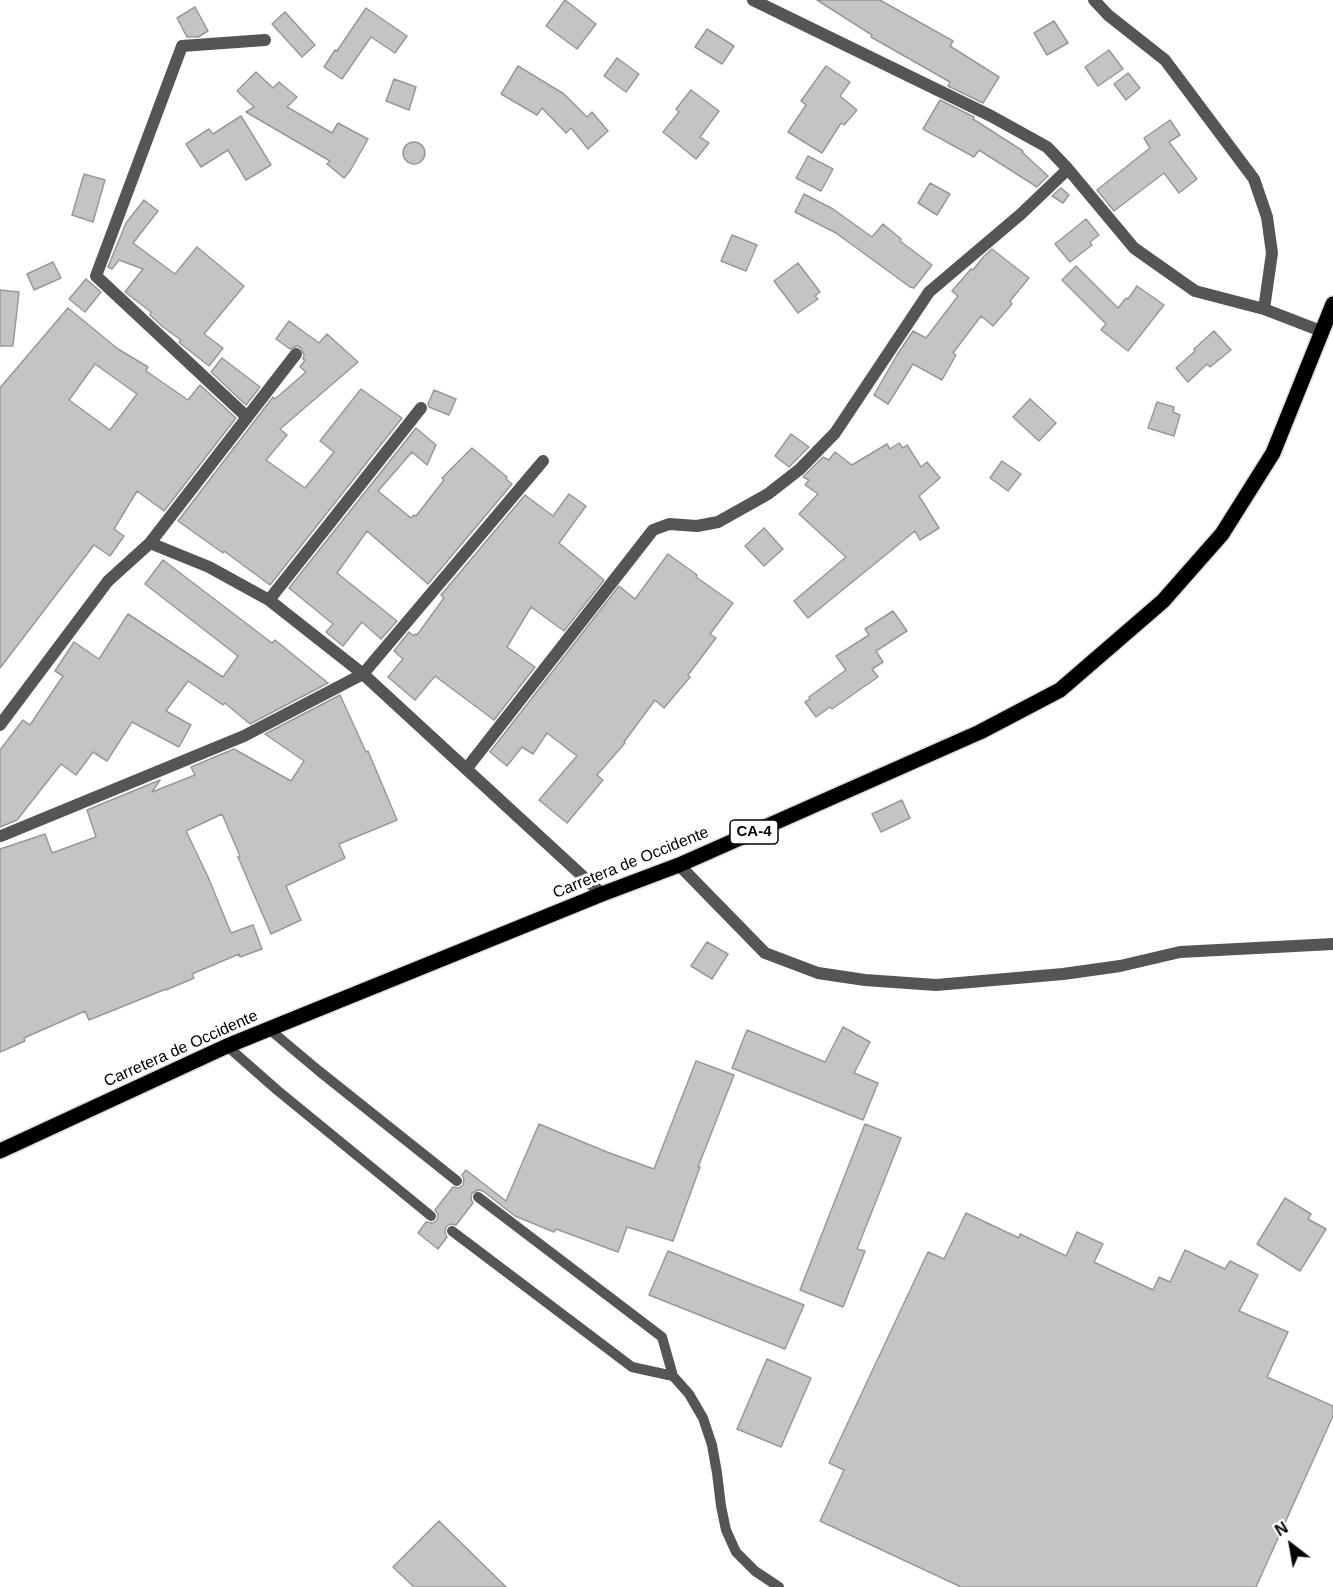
<!DOCTYPE html>
<html>
<head>
<meta charset="utf-8">
<style>
	body { margin:0 }
	#map { position:relative; width:1333px; height:1587px; overflow:hidden; background:#fff; font-family:Arial,sans-serif }
	canvas { display:block }
	.north { position:absolute; left:1261px; top:1515px; width:60px; height:60px; -webkit-text-stroke:4px #fff; paint-order:stroke; rotate:329deg; font-size:16px; font-weight:700; line-height:24px; text-align:center; color:#000 }
	.north::after { content:''; display:block; margin:auto; width:21px; height:27px; background:#000; clip-path:polygon(50% 0,100% 100%,50% 72%,0 100%) }
</style>
</head>
<body>
<div id="map">
<canvas width="1333" height="1587"></canvas>
<div class="north">N</div>
</div>
<script>
const ctx = document.querySelector('canvas').getContext('2d');
ctx.lineJoin = 'round';
function fillPath(path, color) {
  ctx.fillStyle = color;
  ctx.fill(path, 'evenodd');
}
function shape(rows) {
  const path = new Path2D();
  for (const r of rows) {
    if (r.length === 3) {
      path.moveTo(r[0] + r[2], r[1]);
      path.arc(r[0], r[1], r[2], 0, 2 * Math.PI);
      continue;
    }
    path.moveTo(r[0], r[1]);
    for (let i = 2; i < r.length; i += 2) path.lineTo(r[i], r[i + 1]);
  }
  return path;
}
function stroke(path, color, width, dash) {
  ctx.strokeStyle = color;
  ctx.lineWidth = width;
  ctx.lineCap = dash ? 'butt' : 'round';
  ctx.setLineDash(dash || []);
  ctx.stroke(path);
}
function drawText(font, color, halo, rows, align = 'center') {
  ctx.font = font + ' Arial,sans-serif';
  ctx.lineWidth = 6;
  ctx.setLineDash([]);
  ctx.textBaseline = 'middle';
  ctx.strokeStyle = halo;
  ctx.fillStyle = color;
  for (const [text, x, y, turn = 0] of rows) {
    ctx.save();
    ctx.translate(x, y);
    ctx.rotate((+turn || 0) * Math.PI / 180);
    ctx.textAlign = isNaN(turn) ? turn : align;
    if (halo) ctx.strokeText(text, 0, 0);
    ctx.fillText(text, 0, 0);
    ctx.restore();
  }
}
const building = shape([
	[565,0,596,24,577,49,546,26,565,0],
	[817,0,880,0,953,41,950,46,999,77,983,103,948,86,950,82,871,37,872,35,817,0],
	[195,7,208,31,198,37,187,37,177,18,195,7],
	[366,8,407,36,395,53,371,37,342,79,324,67,335,50,337,51,366,8],
	[285,12,315,45,302,57,272,24,285,12],
	[1054,21,1068,43,1047,55,1034,33,1054,21],
	[707,29,734,46,722,64,695,47,707,29],
	[1109,50,1123,69,1098,86,1085,67,1109,50],
	[617,58,639,74,626,92,604,76,617,58],
	[518,66,564,94,587,117,592,112,608,131,588,149,571,128,566,133,542,108,537,115,501,94,518,66],
	[826,66,850,82,840,96,857,110,844,125,841,123,822,153,788,132,806,105,801,101,826,66],
	[256,72,273,88,279,82,297,97,287,107,332,133,338,123,368,139,350,171,344,178,327,164,330,161,246,112,254,107,237,91,256,72],
	[1128,73,1140,88,1126,100,1114,84,1128,73],
	[394,79,416,87,409,110,386,101,394,79],
	[691,90,719,111,700,137,709,143,696,159,663,132,679,112,676,109,691,90],
	[940,100,974,117,973,119,1023,151,1022,152,1048,176,1037,187,979,150,974,157,923,129,940,100],
	[241,116,271,165,246,180,228,150,201,167,186,144,209,129,213,134,241,116],
	[1170,120,1180,135,1169,142,1197,179,1179,193,1164,173,1114,211,1097,190,1150,148,1144,138,1170,120],
	[414,153,11],
	[808,156,833,169,821,191,796,178,808,156],
	[84,174,105,180,93,222,72,215,84,174],
	[930,183,950,194,937,215,918,203,930,183],
	[1061,188,1069,195,1063,203,1052,196,1061,188],
	[804,194,833,209,872,237,883,224,901,239,900,241,932,265,914,288,910,287,836,233,795,212,804,194],
	[144,200,158,211,133,243,175,274,197,247,244,286,204,334,223,348,209,366,181,344,179,342,181,340,163,327,150,315,151,312,125,292,143,269,119,260,112,269,108,267,126,223,144,200],
	[1086,219,1099,235,1090,242,1092,245,1070,262,1055,244,1086,219],
	[732,235,757,245,746,271,721,261,732,235],
	[992,249,1029,278,1010,301,1012,304,993,326,981,316,953,353,956,355,942,380,913,364,888,404,874,395,897,355,913,331,926,338,958,296,952,291,971,269,973,270,984,256,992,249],
	[53,262,61,278,34,290,27,274,53,262],
	[798,263,820,292,815,296,818,299,798,313,774,281,798,263],
	[1076,266,1118,308,1126,298,1128,299,1137,286,1164,305,1128,351,1101,330,1106,324,1062,280,1076,266],
	[86,279,101,292,85,312,69,299,86,279],
	[0,290,19,292,13,346,0,346,0,290],
	[68,308,118,349,148,367,146,371,188,400,200,385,236,418,164,511,137,491,114,529,124,536,110,556,94,545,0,668,0,388,68,308],
	[95,364,137,394,110,430,69,400,95,364],
	[289,321,319,343,327,334,358,362,280,429,287,435,266,460,305,488,334,452,320,441,361,389,402,418,270,585,224,551,223,553,178,521,273,397,275,399,306,372,300,367,305,360,303,359,304,355,301,348,297,346,290,349,276,339,289,321],
	[1214,331,1231,350,1210,367,1207,364,1188,382,1176,368,1195,351,1194,349,1214,331],
	[222,358,260,387,246,405,211,372,222,358],
	[434,390,456,399,449,415,429,407,428,404,434,390],
	[1030,399,1056,423,1039,441,1013,417,1030,399],
	[1157,402,1174,407,1173,412,1180,415,1174,436,1148,428,1157,402],
	[416,428,436,445,427,465,412,452,378,491,411,518,414,515,416,516,444,480,442,478,472,448,507,477,506,479,512,484,428,584,367,531,337,573,397,621,381,639,362,622,343,646,326,632,333,624,289,588,416,428],
	[791,434,809,447,789,467,775,456,791,434],
	[899,443,903,448,907,445,921,467,927,462,940,478,919,496,939,528,920,540,915,531,808,618,794,601,846,557,799,514,818,494,805,485,809,480,803,477,823,457,829,460,835,452,852,465,887,444,890,449,899,443],
	[1002,461,1021,474,1008,491,990,478,1002,461],
	[569,494,586,506,559,543,604,580,564,631,531,607,507,647,535,667,494,720,435,676,415,700,388,677,403,659,394,651,409,632,414,636,415,634,417,635,444,598,441,595,525,495,553,516,569,494],
	[764,528,783,549,764,566,745,546,764,528],
	[668,554,697,575,696,577,733,603,710,634,716,638,688,675,690,677,664,708,655,700,624,742,625,743,597,775,603,780,567,823,539,800,577,756,547,733,533,754,522,747,507,766,490,752,619,586,635,599,668,554],
	[163,560,272,643,275,640,328,683,250,724,225,703,223,705,188,681,166,711,191,725,179,747,132,722,107,761,93,752,76,775,61,764,17,820,0,827,0,750,23,720,30,725,63,676,55,671,74,642,99,659,128,614,223,677,238,656,145,584,163,560],
	[893,611,907,631,876,651,883,662,872,669,878,677,832,709,830,707,816,717,805,702,810,699,809,697,846,670,836,656,869,635,865,629,893,611],
	[340,695,366,752,368,751,397,820,339,844,345,858,286,886,301,920,271,934,238,857,240,856,222,814,186,831,208,877,231,933,253,925,262,949,240,957,239,954,192,974,194,978,166,990,166,989,89,1020,85,1011,24,1038,25,1041,0,1052,0,849,45,834,52,853,96,837,87,810,160,780,152,792,195,775,191,767,234,749,291,781,304,761,265,734,340,695],
	[902,800,910,818,881,832,872,814,902,800],
	[707,942,728,954,712,979,691,966,707,942],
	[843,1027,870,1042,854,1073,878,1083,863,1120,732,1068,747,1030,825,1062,843,1027],
	[696,1061,734,1075,698,1167,700,1167,673,1241,627,1227,618,1252,556,1229,554,1232,515,1216,483,1191,478,1190,472,1193,471,1199,473,1203,456,1225,450,1224,446,1227,445,1233,447,1237,438,1249,418,1233,426,1222,433,1223,437,1220,438,1214,435,1210,453,1187,459,1188,463,1185,464,1179,462,1175,466,1170,506,1201,539,1124,607,1152,654,1169,696,1061],
	[865,1124,901,1138,857,1249,865,1251,843,1307,800,1290,865,1124],
	[1285,1198,1311,1214,1308,1219,1326,1229,1300,1271,1257,1244,1285,1198],
	[966,1213,1019,1238,1020,1234,1066,1256,1077,1232,1103,1244,1094,1262,1153,1290,1159,1277,1170,1282,1185,1250,1225,1269,1230,1261,1258,1275,1239,1311,1288,1332,1267,1377,1333,1406,1333,1416,1256,1587,961,1587,820,1521,844,1470,829,1463,928,1252,944,1259,966,1213],
	[668,1251,804,1305,785,1349,649,1295,668,1251],
	[767,1359,811,1378,781,1447,737,1429,767,1359],
	[439,1521,506,1587,414,1587,393,1567,439,1521]
]);
const service = shape([
	[269,1029,319,1071,457,1181],
	[227,1046,277,1090,431,1216],
	[478,1197,662,1337,673,1376,689,1394,703,1418,712,1445,717,1473,721,1506,726,1530,736,1552,755,1571,779,1587],
	[452,1231,632,1367,673,1376]
]);
const minor = shape([
	[753,0,991,116,1047,147,1068,169,1134,248,1195,291,1264,309,1321,331],
	[1094,0,1108,15,1165,60,1254,179,1267,217,1272,253,1264,309],
	[247,417,96,276,182,46,265,40],
	[150,543,296,354],
	[269,600,421,408],
	[0,725,108,581,150,543,209,567,269,600,363,674,602,894],
	[467,768,653,530,669,524,697,526,718,522,768,494,800,469,835,433,929,292,1021,214,1068,169],
	[1,836,244,736,363,674,543,461],
	[679,865,765,953,818,973,865,980,936,985,1063,974,1120,966,1180,952,1333,944]
]);
const primary = shape([
	[0,1151,227,1046,602,894,679,865,980,732,1060,690,1163,601,1222,534,1273,453,1333,304]
]);
const shields = [
	[754,832,48]
];
const shieldNames = [
	["CA-4",754,832]
];
const streetNames = [
	["Carretera de Occidente",631,863,-22],
	["Carretera de Occidente",181,1049,-24]
];
fillPath(building, '#c4c4c4');
stroke(building, '#999', 1.5);
stroke(primary, '#dbdbdb', 18);
stroke(service, '#555', 10);
stroke(minor, '#555', 12);
stroke(primary, '#000', 15);
for (const [x, y, w] of shields) {
  const box = new Path2D();
  box.roundRect(x - w / 2, y - 12, w, 24, 4.5);
  ctx.fillStyle = '#fff';
  ctx.fill(box);
  stroke(box, '#000', 1.5);
}
drawText('bold 15px', '#000', null, shieldNames);
drawText('16px', '#000', '#fff', streetNames);
</script>
</body>
</html>
